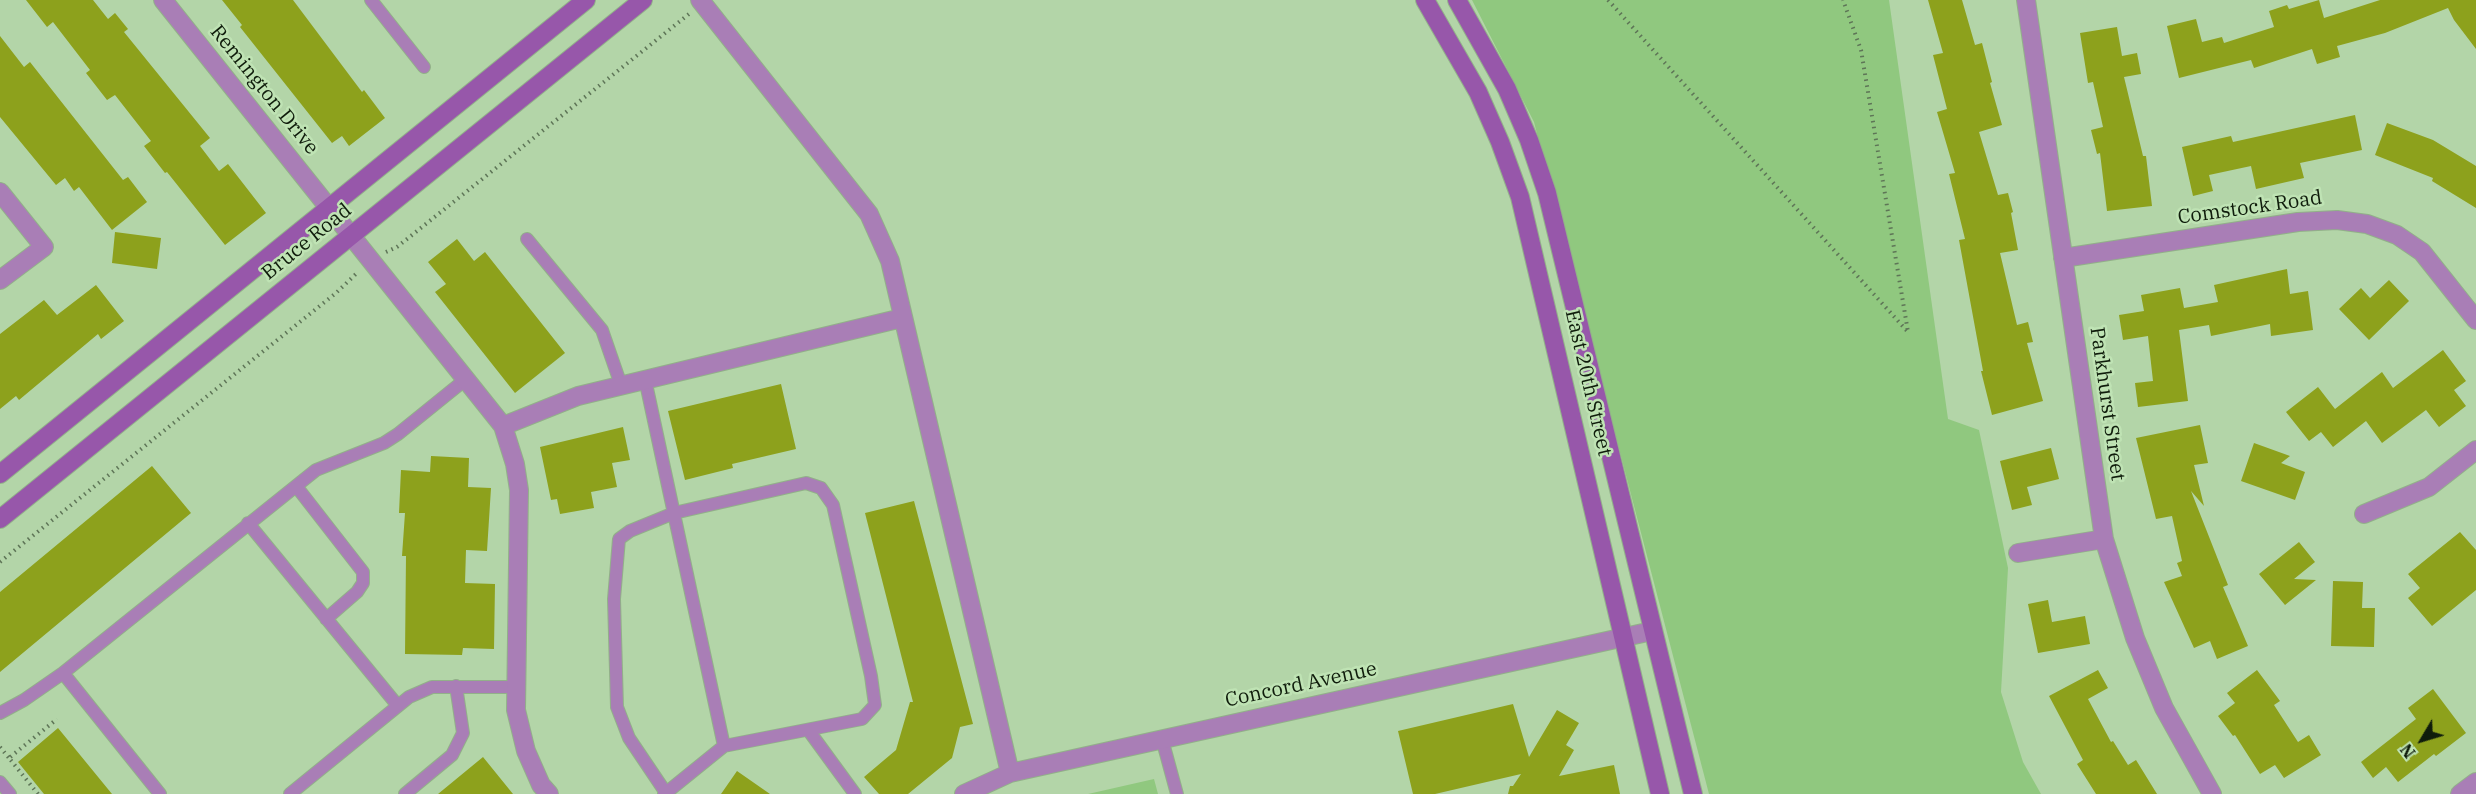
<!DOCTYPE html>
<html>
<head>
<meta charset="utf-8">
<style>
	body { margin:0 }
	#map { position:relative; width:2476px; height:794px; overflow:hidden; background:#b3d5a8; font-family:"IBM Plex Serif",serif }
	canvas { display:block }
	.north { position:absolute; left:2392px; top:710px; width:60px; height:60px; -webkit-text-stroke:4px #bfe3b4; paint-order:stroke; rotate:232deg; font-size:16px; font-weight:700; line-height:24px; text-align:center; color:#0f1c0b }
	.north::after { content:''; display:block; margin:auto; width:21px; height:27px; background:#0f1c0b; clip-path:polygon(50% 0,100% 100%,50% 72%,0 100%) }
</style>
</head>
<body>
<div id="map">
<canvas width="2476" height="794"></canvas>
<div class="north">N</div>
</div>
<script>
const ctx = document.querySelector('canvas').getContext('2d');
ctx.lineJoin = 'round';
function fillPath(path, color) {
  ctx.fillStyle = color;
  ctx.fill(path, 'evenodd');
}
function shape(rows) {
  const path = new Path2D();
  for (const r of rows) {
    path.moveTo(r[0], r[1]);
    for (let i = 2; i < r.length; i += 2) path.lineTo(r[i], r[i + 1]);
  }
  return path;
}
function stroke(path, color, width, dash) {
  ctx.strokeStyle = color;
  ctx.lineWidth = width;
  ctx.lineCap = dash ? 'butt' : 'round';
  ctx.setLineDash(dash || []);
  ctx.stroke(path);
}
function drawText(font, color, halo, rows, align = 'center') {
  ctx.font = font + ' "IBM Plex Serif",serif';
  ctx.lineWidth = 5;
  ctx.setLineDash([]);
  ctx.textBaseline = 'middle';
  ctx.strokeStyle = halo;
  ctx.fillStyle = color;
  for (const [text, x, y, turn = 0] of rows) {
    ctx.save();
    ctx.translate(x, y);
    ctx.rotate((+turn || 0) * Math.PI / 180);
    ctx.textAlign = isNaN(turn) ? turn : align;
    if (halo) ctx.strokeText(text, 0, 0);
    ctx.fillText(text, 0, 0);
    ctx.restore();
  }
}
const green = shape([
	[1472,0,1889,0,1948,419,1979,430,2008,568,2001,692,2023,762,2041,794,1709,794,1534,122],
	[1154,779,1158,794,1088,794]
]);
const building = shape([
	[26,0,93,0,108,19,115,13,128,29,124,32,210,138,200,146,219,171,228,164,266,213,225,245,167,172,165,173,144,146,151,141,115,95,107,100,86,73,90,70,53,22,47,27],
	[222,0,293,0,362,92,364,90,385,118,349,146,342,136,332,143,240,27,242,25],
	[1928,0,1962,0,1975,45,1982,43,1992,82,1990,83,2002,125,1979,132,1998,195,2008,193,2013,212,2011,213,2018,250,2000,253,2017,325,2028,322,2033,342,2027,343,2043,401,1992,415,1981,371,1983,371,1959,240,1965,239,1949,174,1955,173,1937,112,1947,109,1933,55,1943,53],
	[2319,0,2324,18,2380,0,2476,0,2476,49,2454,20,2448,8,2385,33,2337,46,2340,57,2317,64,2312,49,2254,68,2251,60,2179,78,2167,26,2196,19,2202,42,2222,37,2224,43,2274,27,2269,11,2287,5,2289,9],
	[2117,27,2122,56,2137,53,2141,74,2124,77,2143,156,2146,156,2152,206,2107,211,2100,153,2097,154,2091,130,2103,127,2093,82,2088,83,2080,33],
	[0,36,24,67,30,62,123,180,128,177,147,202,112,230,79,187,74,191,65,178,56,185,0,117],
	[2355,115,2362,150,2300,163,2304,178,2256,189,2251,166,2209,175,2213,191,2193,196,2182,147,2231,136,2233,142],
	[2387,123,2433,140,2476,166,2476,208,2432,181,2433,178,2375,155],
	[115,232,161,238,157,269,112,263],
	[457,239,474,261,485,252,565,353,515,393,435,292,446,284,428,262],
	[2287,269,2290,294,2308,291,2313,330,2271,336,2270,324,2211,336,2209,325,2179,330,2188,401,2138,407,2135,383,2153,381,2148,336,2123,340,2119,315,2144,311,2141,295,2180,288,2184,308,2218,302,2214,285],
	[2389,280,2409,301,2369,340,2339,309,2361,288,2370,298],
	[96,285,124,321,101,339,98,334,19,400,16,396,0,409,0,334,44,300,57,315],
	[2443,350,2466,381,2454,390,2466,406,2439,427,2426,410,2382,443,2366,421,2333,447,2321,432,2309,441,2286,412,2318,387,2335,409,2382,372,2393,388],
	[781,384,796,449,732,464,733,468,685,480,668,411],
	[2200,425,2208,463,2194,465,2204,506,2191,491,2228,585,2223,587,2248,646,2217,659,2210,641,2194,648,2164,582,2182,576,2177,563,2182,561,2172,516,2156,519,2136,438],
	[623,427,630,460,612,463,617,487,591,492,594,508,560,514,557,499,551,500,540,447],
	[2254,443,2290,456,2281,463,2305,472,2295,500,2241,481],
	[2051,448,2059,479,2027,487,2032,505,2012,510,2000,461],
	[431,456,469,458,468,487,491,488,487,551,466,550,465,583,495,584,494,649,463,648,462,655,405,654,406,556,402,556,405,513,399,513,401,470,430,472],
	[152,466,191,513,0,672,0,592],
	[914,501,973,724,960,727,952,758,908,794,879,794,864,777,896,750,910,702,913,702,865,513],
	[2460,532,2476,550,2476,590,2432,626,2408,598,2420,588,2408,574],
	[2299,542,2315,562,2294,579,2316,580,2285,605,2259,574],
	[2333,581,2363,582,2362,608,2375,608,2374,647,2331,646],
	[2048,600,2052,622,2085,616,2090,644,2038,653,2028,604],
	[2098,670,2108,688,2088,699,2111,742,2113,741,2128,765,2136,760,2157,794,2096,794,2077,764,2083,760,2049,696],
	[2257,670,2280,701,2274,705,2298,742,2309,735,2321,755,2284,778,2275,765,2260,774,2235,735,2233,736,2218,716,2235,703,2227,693],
	[2433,689,2466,733,2436,756,2434,754,2398,782,2386,767,2373,778,2361,762,2416,719,2408,708],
	[1513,704,1529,757,1557,710,1579,723,1566,745,1574,750,1559,776,1614,765,1620,794,1508,794,1510,786,1513,786,1521,774,1435,794,1413,794,1398,731],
	[58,728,112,794,44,794,18,762],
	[483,757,513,794,438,794],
	[737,771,770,794,721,794]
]);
const path = shape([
	[1608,0,1908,332,1861,50,1843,0],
	[386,252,397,247,689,14],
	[0,562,336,293,358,272],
	[0,747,9,758],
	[38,794,9,758,57,719]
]);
const lane = shape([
	[371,0,424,67],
	[527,239,602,330,621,385],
	[645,379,724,746],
	[296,486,363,572,363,583,357,592,326,619],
	[248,523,398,706],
	[63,673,160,794],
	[0,713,24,700,63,673,316,470,384,443,398,434,466,379],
	[809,731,855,794],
	[1162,739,1177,794],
	[0,782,10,794],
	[290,794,409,697,432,687,516,687],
	[405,794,452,755,463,733,456,686],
	[664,794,666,793,724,746,862,719,875,705,871,676,833,505,821,488,806,483,674,513,630,531,619,539,614,599,617,707,629,738,666,793]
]);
const street = shape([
	[163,0,503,426,515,464,519,490,516,710,526,751,541,785,549,794],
	[700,0,869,214,890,261,1010,773],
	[2026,0,2104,539,2135,638,2164,708,2212,794],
	[0,192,44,247,0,280],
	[2063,258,2298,222,2337,220,2367,224,2397,235,2422,252,2476,320],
	[503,426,578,396,902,318],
	[2364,514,2429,487,2476,450],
	[2018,553,2104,539],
	[964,794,1010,773,1652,631],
	[2460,794,2476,782]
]);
const secondary = shape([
	[1425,0,1478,92,1500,142,1520,197,1660,794],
	[1457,0,1507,89,1529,140,1547,193,1693,794],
	[0,474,586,0],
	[0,519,643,0]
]);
const streetNames = [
	["Remington Drive",264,90,51],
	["Comstock Road",2250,208,-8],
	["Bruce Road",307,242,-39],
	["East 20th Street",1588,383,77],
	["Parkhurst Street",2107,404,82],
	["Concord Avenue",1301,685,-12]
];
fillPath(green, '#90c87f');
fillPath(building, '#8da11c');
stroke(lane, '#92b089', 14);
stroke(street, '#92b089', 20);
stroke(secondary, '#92b089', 20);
stroke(path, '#5e7557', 4, [1.5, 4.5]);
stroke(lane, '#a97eb6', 12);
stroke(street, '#a97eb6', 18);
stroke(secondary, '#9757aa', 18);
drawText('20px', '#0f1c0b', '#bfe3b4', streetNames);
</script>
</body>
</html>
